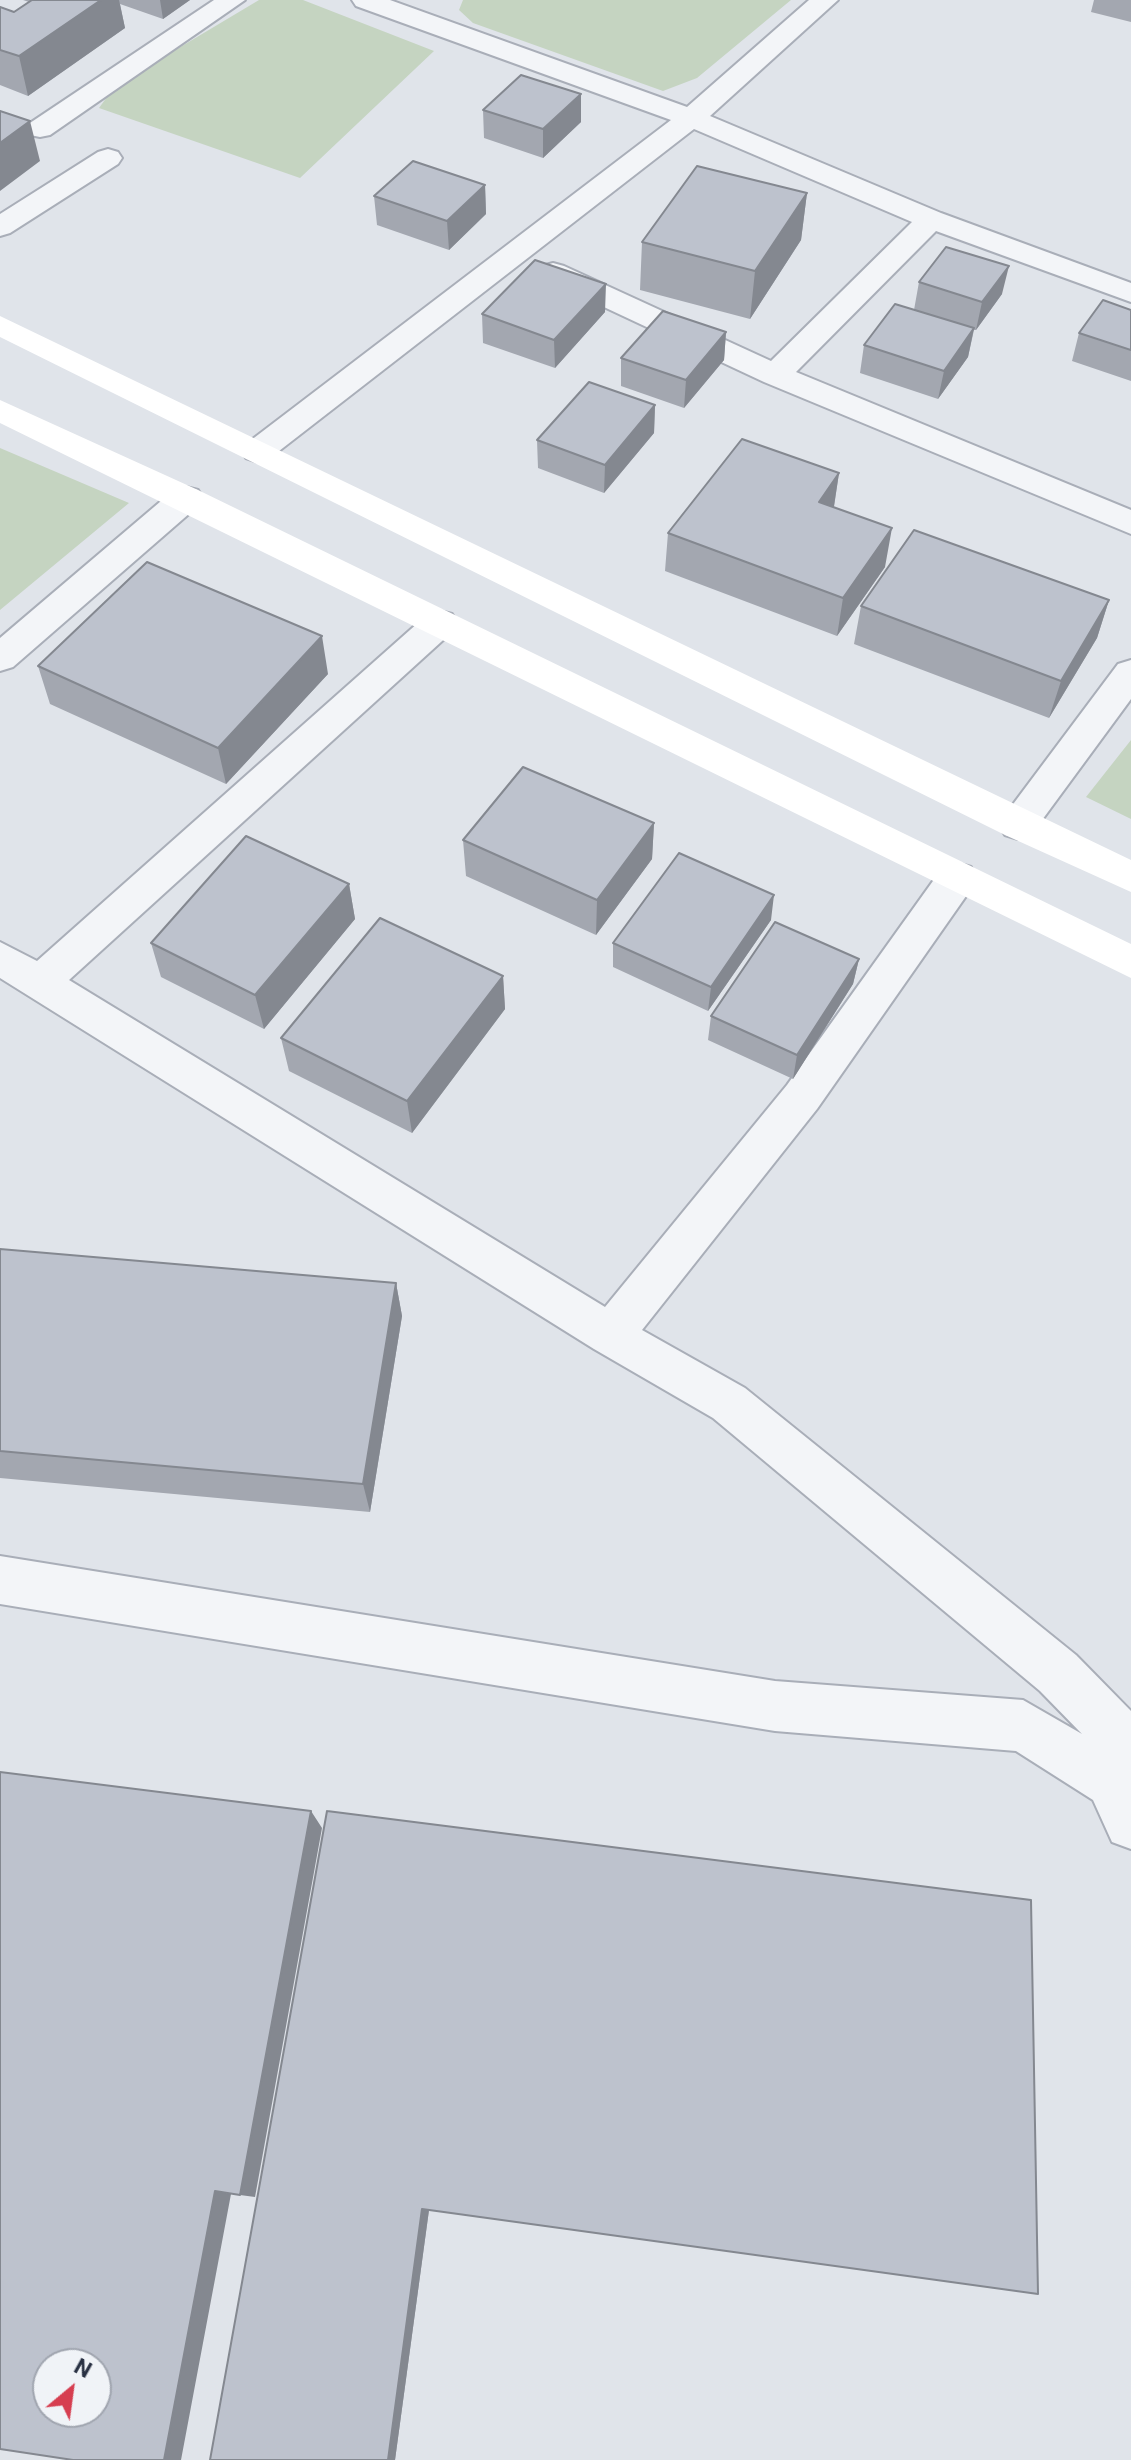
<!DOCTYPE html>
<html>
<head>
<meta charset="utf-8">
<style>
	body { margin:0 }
	#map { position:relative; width:1131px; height:2460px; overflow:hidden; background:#e0e4ea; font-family:Roboto,sans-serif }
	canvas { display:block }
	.north { position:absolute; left:32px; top:2348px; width:80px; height:80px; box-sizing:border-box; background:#f0f3f7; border:2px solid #a0a5af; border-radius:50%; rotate:29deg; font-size:22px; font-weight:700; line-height:32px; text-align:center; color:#283042 }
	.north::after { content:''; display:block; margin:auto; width:28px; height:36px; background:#d63e50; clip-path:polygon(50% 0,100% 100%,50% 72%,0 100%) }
</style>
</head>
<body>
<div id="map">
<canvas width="1131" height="2460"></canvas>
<div class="north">N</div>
</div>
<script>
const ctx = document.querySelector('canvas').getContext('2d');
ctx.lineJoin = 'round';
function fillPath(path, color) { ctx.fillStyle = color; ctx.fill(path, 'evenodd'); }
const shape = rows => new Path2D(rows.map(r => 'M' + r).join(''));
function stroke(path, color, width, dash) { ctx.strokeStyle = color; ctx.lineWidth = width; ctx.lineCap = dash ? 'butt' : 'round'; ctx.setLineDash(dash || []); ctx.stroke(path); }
fillPath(shape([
	[259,0,303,0,434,51,300,178,99,108,115,86],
	[463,0,791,0,697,78,663,91,473,23,459,10],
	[0,448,129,503,0,610],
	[1131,740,1131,819,1086,797]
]), '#c5d4c1');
const minor = shape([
	[214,0,245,0,50,135,40,137,30,135,26,129,30,123,214,0],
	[352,0,390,0,687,107,809,0,838,0,710,116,941,213,1131,283,1131,302,936,231,796,372,1131,510,1131,534,764,382,542,278,538,272,542,266,553,263,564,266,771,361,912,222,694,129,270,458,258,462,246,458,242,451,246,444,671,120,356,6,352,0],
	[108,149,118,152,122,158,118,164,10,233,0,236,0,214,98,152,108,149],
	[186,487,198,490,203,498,198,506,13,667,0,671,0,638,174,490,186,487],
	[440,611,452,614,458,623,452,632,69,980,605,1307,787,1085,943,867,957,863,971,867,976,878,971,889,817,1109,642,1330,745,1388,1076,1655,1131,1711,1131,1849,1112,1842,1093,1800,1016,1751,775,1731,0,1604,0,1556,775,1681,1023,1700,1082,1734,1040,1691,713,1418,594,1349,0,978,0,942,37,961,428,614,440,611],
	[1131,660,1131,699,1031,835,1018,839,1005,835,999,825,1005,815,1118,664,1131,660]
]);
stroke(minor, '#a9aeb8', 4);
fillPath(minor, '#f3f5f8');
fillPath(shape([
	[0,316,1131,860,1131,892,1005,835,0,337,0,316],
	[0,400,198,490,1131,944,1131,978,0,423,0,400]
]), '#fff');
fillPath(shape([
	[23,0,190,0,163,19,120,4,125,28,28,96,0,85,0,7,14,12,29,2],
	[1094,0,1131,0,1131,22,1091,12],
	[483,110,581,122,543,158,484,138],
	[485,185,486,214,449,250,377,225,374,196],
	[807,193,801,240,750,319,640,290,642,242],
	[919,282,1002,294,976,330,974,330,968,357,938,399,860,373,864,345,914,310],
	[1131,310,1131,381,1072,361,1079,333],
	[605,312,555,368,483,343,482,314],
	[726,332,724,360,684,408,621,386,621,358],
	[655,405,654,433,604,493,538,468,537,440],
	[839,473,834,507,885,567,837,636,665,571,668,533],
	[1109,600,1097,638,1049,718,854,644,861,606],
	[38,666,328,674,226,784,50,704],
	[654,823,652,859,596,935,466,876,463,840],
	[349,884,355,919,264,1029,161,977,151,943],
	[771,920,708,1011,613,967,613,943],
	[859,959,853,984,793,1079,708,1040,711,1016],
	[503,976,505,1009,412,1133,289,1071,281,1038],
	[0,1249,396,1283,402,1316,370,1512,0,1478],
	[327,1811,1038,2294,429,2210,395,2460]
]), '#a3a7b0');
fillPath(shape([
	[101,0,119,0,125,28,28,96,19,56],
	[160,0,190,0,163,19],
	[581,94,581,122,543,158,543,129],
	[30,121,40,161,0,191,0,143],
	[485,185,486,214,449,250,447,221],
	[807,193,801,240,750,319,755,271],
	[1009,266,1002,294,976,330,982,302],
	[606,284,605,312,555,368,554,340],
	[974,328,968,357,938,399,944,371],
	[726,332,724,360,684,408,686,380],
	[655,405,654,433,604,493,605,465],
	[839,473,833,512,819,502],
	[892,528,885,567,837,636,843,598],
	[1109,600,1097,638,1049,718,1061,681],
	[322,636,328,674,226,784,218,748],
	[654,823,652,859,596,935,597,900],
	[349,884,355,919,264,1029,255,995],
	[774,895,771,920,708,1011,711,987],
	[859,959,853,984,793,1079,797,1055],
	[503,976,505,1009,412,1133,407,1101],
	[396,1283,402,1316,370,1512,363,1484],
	[311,1811,322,1828,255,2197,240,2195],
	[215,2191,231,2194,181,2460,164,2460],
	[422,2209,429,2210,395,2460,388,2460]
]), '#848890');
const building = shape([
	[32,0,101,0,19,56,0,50,0,7,14,12,32,0],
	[521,75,581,94,543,129,483,110,521,75],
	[0,111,30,121,0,143,0,111],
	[413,161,485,185,447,221,374,196,413,161],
	[697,166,807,193,755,271,642,242,697,166],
	[946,247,1009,266,982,302,919,282,946,247],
	[535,260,606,284,554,340,482,314,535,260],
	[1103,300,1131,310,1131,350,1079,333,1103,300],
	[895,304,974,328,944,371,864,345,895,304],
	[663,311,726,332,686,380,621,358,663,311],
	[589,382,655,405,605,465,537,440,589,382],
	[742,439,839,473,819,502,892,528,843,598,668,533,742,439],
	[914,530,1109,600,1061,681,861,606,914,530],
	[147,562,322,636,218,748,38,666,147,562],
	[523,767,654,823,597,900,463,840,523,767],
	[246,836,349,884,255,995,151,943,246,836],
	[679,853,774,895,711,987,613,943,679,853],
	[380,918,503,976,407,1101,281,1038,380,918],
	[775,922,859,959,797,1055,711,1016,775,922],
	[0,1249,396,1283,363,1484,0,1451,0,1249],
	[0,1772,311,1811,240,2195,215,2191,164,2460,73,2460,0,2449,0,1772],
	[48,2364,96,2364,96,2412,48,2412,48,2364],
	[327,1811,1031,1900,1038,2294,422,2209,388,2460,210,2460,327,1811]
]);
fillPath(building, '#bdc2cd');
stroke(building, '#848890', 2);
</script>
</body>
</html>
